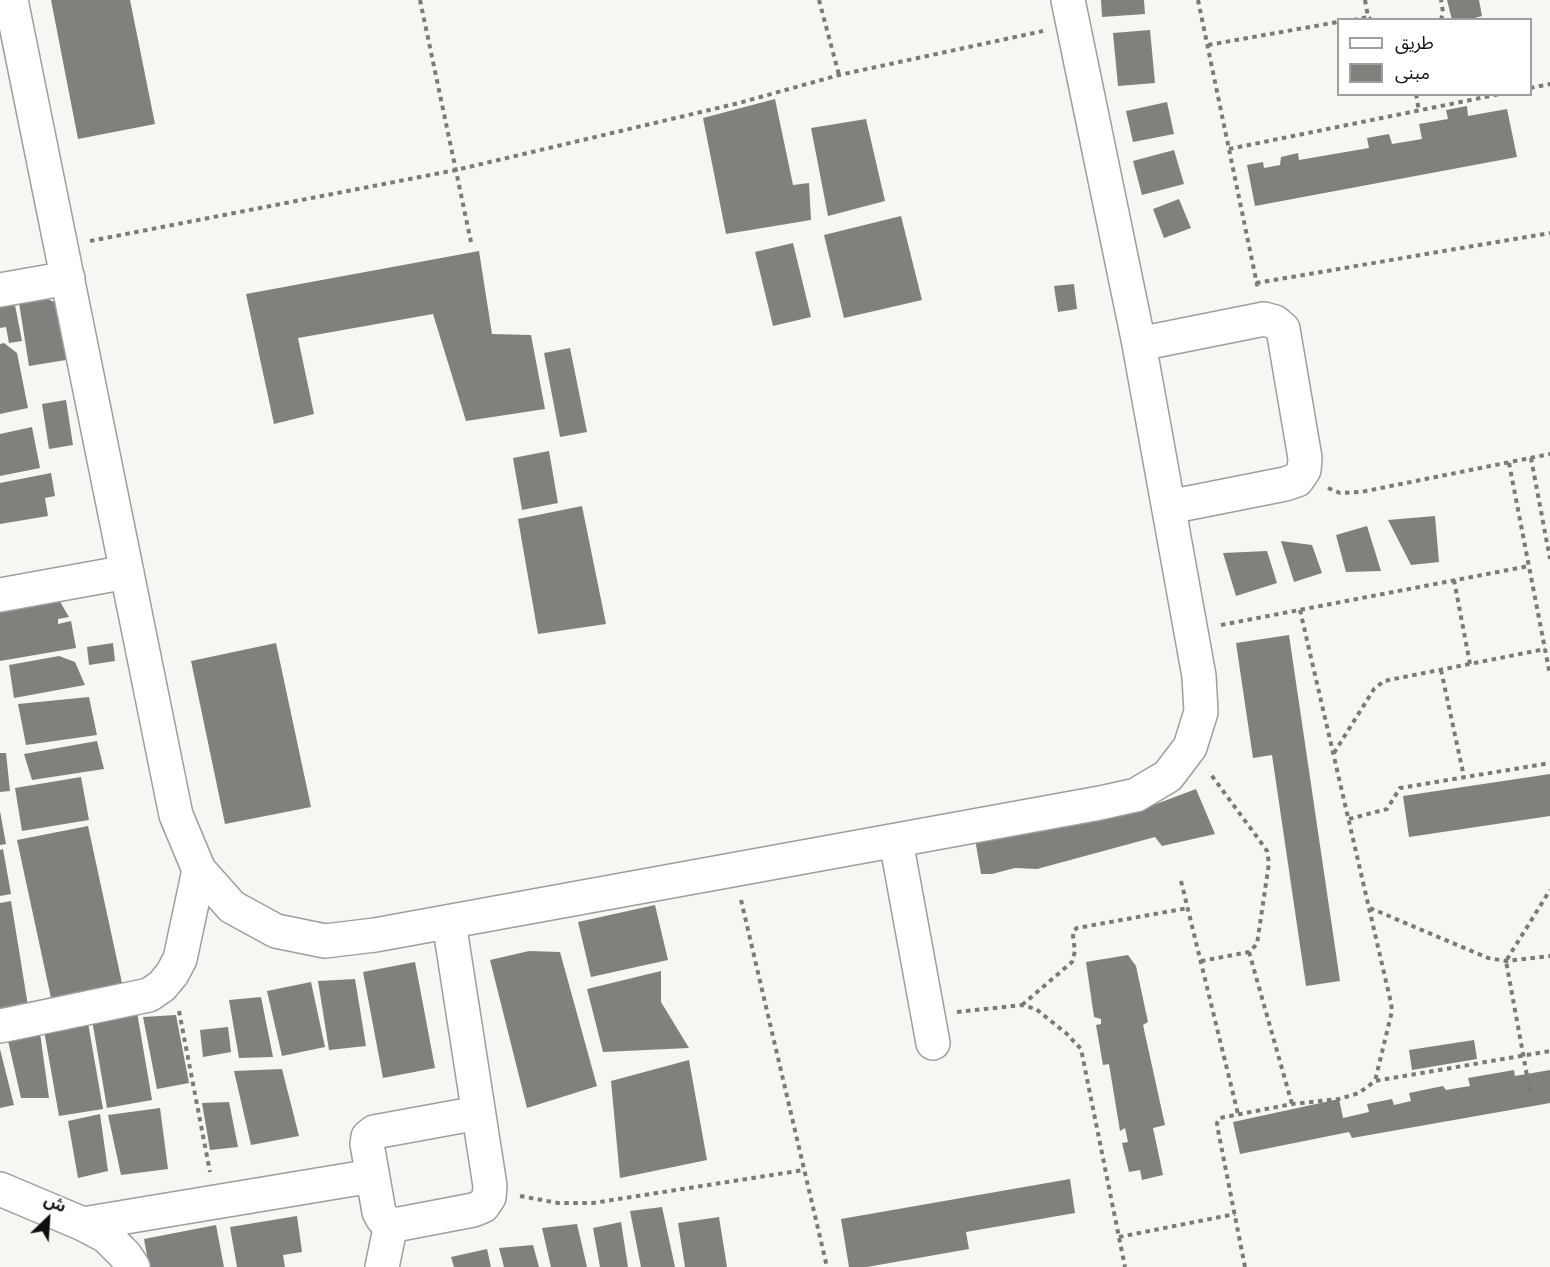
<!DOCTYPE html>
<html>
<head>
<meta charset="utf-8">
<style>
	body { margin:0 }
	#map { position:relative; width:1550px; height:1267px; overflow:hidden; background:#f6f6f3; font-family:Ubuntu,"Noto Sans Arabic",sans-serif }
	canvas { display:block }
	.legend { position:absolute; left:1337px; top:18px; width:195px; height:78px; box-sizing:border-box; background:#fffffe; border:2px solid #9f9f9e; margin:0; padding:8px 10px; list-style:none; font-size:18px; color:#0f0f0e }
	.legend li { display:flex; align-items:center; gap:12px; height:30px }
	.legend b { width:30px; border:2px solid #9f9f9e }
	.north { position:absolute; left:18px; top:1189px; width:60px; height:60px; -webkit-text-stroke:4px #fffffe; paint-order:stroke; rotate:25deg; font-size:16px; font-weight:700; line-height:24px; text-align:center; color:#0f0f0e }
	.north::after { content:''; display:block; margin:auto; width:21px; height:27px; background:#0f0f0e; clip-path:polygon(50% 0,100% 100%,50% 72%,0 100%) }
</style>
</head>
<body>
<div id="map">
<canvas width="1550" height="1267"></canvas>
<ul class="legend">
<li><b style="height:8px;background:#fff"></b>طريق</li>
<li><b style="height:16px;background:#80807d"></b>مبنى</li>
</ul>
<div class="north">ش</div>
</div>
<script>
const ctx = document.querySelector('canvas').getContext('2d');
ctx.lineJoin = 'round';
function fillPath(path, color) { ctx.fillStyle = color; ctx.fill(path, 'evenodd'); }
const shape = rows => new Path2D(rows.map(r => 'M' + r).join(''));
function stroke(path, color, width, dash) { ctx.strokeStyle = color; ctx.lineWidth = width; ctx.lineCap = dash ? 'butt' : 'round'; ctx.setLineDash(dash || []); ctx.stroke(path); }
fillPath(shape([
	[51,0,130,0,155,124,78,139],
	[1101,0,1144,0,1145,14,1102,17],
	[1447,0,1479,0,1482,16,1468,20,1452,20],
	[1150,30,1155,83,1118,86,1113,33],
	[775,99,793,185,809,183,811,220,726,234,703,118],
	[1167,102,1174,134,1133,142,1126,111],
	[1467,106,1468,116,1507,109,1517,157,1255,206,1247,165,1263,162,1264,168,1280,165,1281,157,1298,153,1299,160,1369,148,1367,138,1389,134,1392,144,1422,139,1419,124,1448,119,1446,110],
	[866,119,885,201,828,216,811,128],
	[1174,150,1184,184,1142,195,1133,161],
	[1179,199,1191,228,1164,238,1153,209],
	[901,216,922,300,844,318,824,235],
	[793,243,811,317,773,326,755,252],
	[479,251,492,334,531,335,545,409,466,421,433,314,298,338,314,414,274,424,246,294],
	[1074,284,1077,309,1058,312,1054,286],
	[0,298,14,300,22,341,9,343,6,327,0,328],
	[47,299,57,303,66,360,29,366,19,303],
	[4,343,17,353,28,408,0,414,0,344],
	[570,348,587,432,560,437,544,353],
	[66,400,73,445,49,449,42,404],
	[32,427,40,468,0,476,0,434],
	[549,451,558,503,522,510,513,458],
	[51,473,55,496,45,498,48,516,0,524,0,483],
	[582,506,606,624,538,634,518,519],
	[1435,516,1439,562,1411,565,1388,520],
	[1367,526,1381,571,1346,572,1336,535],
	[1281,541,1312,545,1322,573,1294,582],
	[1267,551,1277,583,1236,596,1223,553],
	[58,598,69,617,58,619,58,624,71,621,76,648,0,661,0,608],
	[1289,635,1340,981,1306,986,1272,755,1253,758,1236,643],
	[113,643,115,661,89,665,87,647],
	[276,643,311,807,225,824,191,661],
	[59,656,75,662,85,685,14,698,9,665],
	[89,697,97,735,26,745,18,704],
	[97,741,104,769,32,780,24,754],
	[0,753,6,753,10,791,0,792],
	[1550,774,1550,816,1409,837,1403,796],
	[81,777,89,820,22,831,15,788],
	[1196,789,1215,834,1162,846,1155,837,1037,869,1015,868,992,874,981,874,974,833,1143,809],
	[0,811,6,844,0,845],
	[88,826,122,983,51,998,17,840],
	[3,849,11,894,0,896,0,850],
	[11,901,28,1006,0,1010,0,903],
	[655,905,668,960,591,977,578,922],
	[529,951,560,952,597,1086,527,1108,490,960],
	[1128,955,1136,966,1148,1022,1143,1025,1165,1125,1153,1128,1163,1175,1142,1180,1140,1170,1129,1172,1122,1143,1128,1142,1125,1128,1120,1131,1109,1064,1103,1065,1096,1025,1101,1024,1101,1019,1094,1017,1086,962],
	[415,962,435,1068,383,1078,363,972],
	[661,971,661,1002,689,1048,603,1052,587,989],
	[355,979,366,1046,329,1050,318,981],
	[311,982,325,1047,282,1056,267,991],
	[261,997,273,1057,239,1058,229,1000],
	[136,1006,152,1100,107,1108,91,1014],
	[176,1015,189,1083,157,1089,143,1017],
	[87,1017,103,1109,59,1116,43,1025],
	[228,1027,231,1052,203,1057,200,1030],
	[6,1032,40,1033,49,1098,21,1098],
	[1474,1040,1477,1059,1412,1070,1409,1050],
	[0,1049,14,1105,0,1108],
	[689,1060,707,1160,620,1178,611,1081],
	[282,1069,299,1136,251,1145,234,1071],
	[1514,1070,1515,1076,1550,1070,1550,1103,1352,1138,1349,1132,1240,1154,1233,1122,1339,1099,1343,1118,1369,1112,1367,1104,1392,1099,1394,1105,1411,1101,1409,1093,1443,1086,1446,1090,1470,1086,1468,1078],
	[229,1102,238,1147,210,1150,202,1103],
	[160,1108,168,1169,121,1175,108,1115],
	[100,1114,108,1171,78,1178,68,1121],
	[1070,1179,1075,1213,966,1232,969,1249,867,1267,849,1267,841,1219],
	[662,1207,675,1267,641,1267,630,1211],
	[297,1216,302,1252,283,1255,285,1267,237,1267,230,1227],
	[719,1217,727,1267,685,1267,678,1223],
	[621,1222,628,1267,600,1267,593,1228],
	[577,1224,587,1267,551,1267,542,1228],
	[216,1225,224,1267,149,1267,144,1239],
	[533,1245,539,1267,504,1267,499,1248],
	[487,1249,491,1267,454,1267,451,1257]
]), '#80807d');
const minor = shape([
	[11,0,176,815,199,870,232,907,276,931,325,941,375,935,1100,803,1136,795,1168,776,1190,747,1201,712,1199,676,1139,344,1068,0],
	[0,290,68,278],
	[1139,344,1264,319,1275,322,1283,329,1305,458,1304,470,1297,480,1285,484,1169,507],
	[0,595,127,572],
	[896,841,933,1043],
	[449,922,490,1186,489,1197,483,1206,473,1210,400,1224,391,1224,383,1219,379,1212,367,1144,368,1137,374,1132,478,1113],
	[0,1026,149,995,162,986,172,974,180,959,199,870],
	[0,1189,83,1224,106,1236,125,1255,133,1267],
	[83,1224,372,1176],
	[382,1267,391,1224]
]);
stroke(minor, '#9e9e9c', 36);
stroke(shape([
	[420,0,471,242],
	[819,0,839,75],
	[1198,0,1258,289],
	[1365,0,1368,17,1371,20],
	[1353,20,1368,17],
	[1441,20,1443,12,1441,0],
	[1208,45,1338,22],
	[1530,88,1550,84],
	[1416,94,1419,111],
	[1229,149,1500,94],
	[90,241,456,170,739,103,839,75,1043,31],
	[1256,283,1550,233],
	[1531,458,1550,559],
	[1509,463,1550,675],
	[1328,488,1340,493,1361,492,1550,454],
	[1454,580,1470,664],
	[1300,610,1391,1003,1392,1011,1375,1081],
	[1221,625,1529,566],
	[1441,670,1464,777],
	[1334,753,1374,689,1384,681,1545,649],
	[1349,819,1387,809,1400,788,1550,763],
	[1181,881,1238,1114],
	[741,900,827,1267],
	[1370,908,1488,958,1506,961,1550,956],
	[1249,952,1292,1104],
	[1201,961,1249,952,1257,944,1269,863,1267,851,1260,841,1209,772],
	[1022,1005,1072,962,1075,951,1073,936,1074,930,1077,928,1188,908],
	[179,1011,210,1172],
	[957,1012,1022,1005,1036,1009,1067,1034,1081,1049,1125,1267],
	[1530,1092,1506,961,1550,890],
	[520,1196,558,1203,593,1203,804,1170],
	[1119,1237,1235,1214],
	[1245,1267,1218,1130,1217,1123,1220,1118,1292,1104,1339,1099,1359,1093,1375,1081,1550,1051]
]), '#7a7a78', 4, [4.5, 4.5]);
stroke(minor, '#fff', 33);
</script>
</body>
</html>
